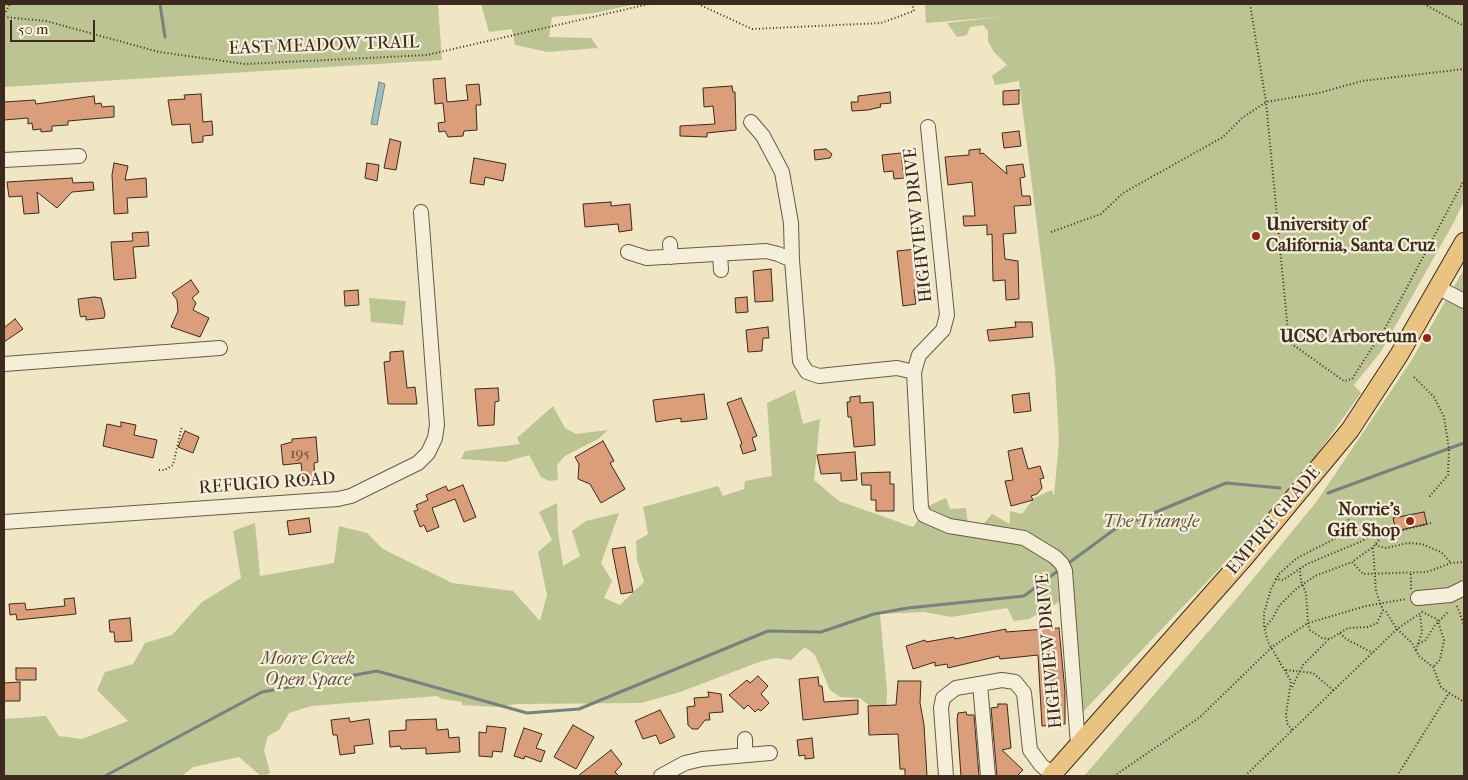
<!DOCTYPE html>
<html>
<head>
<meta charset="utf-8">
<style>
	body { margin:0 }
	#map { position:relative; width:1468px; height:780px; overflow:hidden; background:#f0e6c4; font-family:"IM FELL French Canon",serif }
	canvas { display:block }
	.frame { position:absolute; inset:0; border:5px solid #3d291e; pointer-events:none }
	.scale { position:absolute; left:10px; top:20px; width:85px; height:22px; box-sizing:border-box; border:2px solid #3d291e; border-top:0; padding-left:6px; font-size:15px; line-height:18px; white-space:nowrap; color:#3d291e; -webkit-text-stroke:4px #f5efd9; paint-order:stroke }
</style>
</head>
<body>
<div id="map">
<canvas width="1468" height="780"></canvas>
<div class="frame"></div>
<div class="scale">50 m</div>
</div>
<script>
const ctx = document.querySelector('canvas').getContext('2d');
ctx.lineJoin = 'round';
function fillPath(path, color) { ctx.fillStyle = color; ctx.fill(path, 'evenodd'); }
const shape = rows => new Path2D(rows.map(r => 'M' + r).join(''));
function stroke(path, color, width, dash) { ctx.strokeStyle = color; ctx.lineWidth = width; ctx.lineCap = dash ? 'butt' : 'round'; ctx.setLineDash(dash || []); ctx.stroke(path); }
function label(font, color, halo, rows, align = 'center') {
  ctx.font = font + ' "IM FELL French Canon",serif'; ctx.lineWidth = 4.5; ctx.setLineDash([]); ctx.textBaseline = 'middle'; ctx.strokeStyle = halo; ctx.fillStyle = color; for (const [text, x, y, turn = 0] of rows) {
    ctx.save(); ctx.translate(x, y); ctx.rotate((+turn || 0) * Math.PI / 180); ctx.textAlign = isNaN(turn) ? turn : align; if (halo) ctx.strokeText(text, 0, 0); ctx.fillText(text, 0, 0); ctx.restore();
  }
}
fillPath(shape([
	[4,4,438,4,442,60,4,87],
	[481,4,636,4,595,13,552,17,549,37,591,38,598,48,548,52,515,45,512,29,489,32],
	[925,4,1464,4,1464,201,1454,222,1380,353,1354,385,1361,393,1300,478,1218,570,1078,717,1072,569,1057,572,1059,602,1029,619,1014,621,1007,608,951,617,924,612,880,614,887,690,886,719,860,698,840,697,830,690,815,655,805,647,791,660,776,658,762,661,680,692,641,703,517,704,496,707,462,705,462,702,442,699,437,696,311,706,289,713,279,730,268,736,264,750,270,773,264,776,261,776,239,757,193,767,182,776,4,776,4,719,46,716,59,736,82,739,128,721,97,690,105,672,133,664,145,643,172,635,202,602,241,578,233,531,255,523,260,576,334,563,339,526,367,533,383,549,452,583,513,591,540,621,547,595,538,552,552,540,539,512,557,503,558,531,563,566,580,556,572,531,586,521,619,513,601,563,612,581,604,598,620,605,644,582,637,560,636,541,648,534,643,507,718,486,723,496,744,489,745,481,772,476,767,403,795,390,803,424,820,419,814,480,839,501,913,527,928,506,946,498,950,509,966,508,968,524,979,529,992,514,1010,524,1010,511,1022,514,1034,498,1052,490,1054,496,1059,441,1055,369,1019,81,995,85,992,76,1007,65,994,52,988,41,988,31,983,25,970,27,967,35,957,37,947,23,999,17,926,23],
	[1464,269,1464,776,1084,776,1239,596,1317,501,1411,361],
	[369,298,406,301,403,325,371,322],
	[553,406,565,428,576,434,608,430,598,439,565,456,557,465,558,480,549,481,541,477,529,455,505,462,461,459,465,451,520,444,517,438]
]), '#bbc492');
const water = shape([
	[379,82,385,84,377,125,371,124,379,82]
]);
fillPath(water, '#9dbebc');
stroke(water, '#77827d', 1);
stroke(shape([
	[160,4,165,37],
	[1328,493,1464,443],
	[1066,565,1115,529,1226,483,1280,488],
	[105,776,262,692,377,671,527,713,579,709,768,631,821,632,874,614,908,608,1024,596,1059,570]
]), '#77827d', 3);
const building = shape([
	[445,78,447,102,468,100,466,85,479,84,481,105,476,105,477,130,464,131,463,136,448,137,445,131,439,132,438,123,445,122,443,103,435,104,433,79,445,78],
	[732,86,733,92,735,92,736,130,707,133,707,137,680,136,680,126,715,124,713,106,704,107,703,88,732,86],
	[1019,90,1019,104,1003,105,1003,91,1019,90],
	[890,92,891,103,880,104,881,107,868,110,852,111,851,102,858,102,858,96,890,92],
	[201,94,203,122,212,121,213,135,203,136,203,142,192,143,190,124,172,125,168,100,185,99,184,95,201,94],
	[94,96,95,104,101,103,102,107,114,106,114,117,68,121,68,125,52,126,52,131,41,132,41,129,33,130,32,123,28,124,28,118,4,120,4,102,35,100,36,104,94,96],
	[1019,131,1021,146,1004,148,1002,133,1019,131],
	[390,139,401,142,396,170,384,168,390,139],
	[826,149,832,154,830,158,815,160,814,150,826,149],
	[980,149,980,154,983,153,1007,174,1006,166,1023,164,1025,177,1020,178,1022,196,1030,196,1031,205,1014,206,1016,233,1003,234,1005,259,1018,261,1019,299,1006,300,1005,280,993,281,992,234,987,235,987,225,964,226,963,216,975,216,972,182,948,185,945,157,969,155,969,150,980,149],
	[901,153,904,178,894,179,893,171,884,172,882,155,901,153],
	[474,158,506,164,503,181,485,177,484,185,470,183,474,158],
	[114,163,128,166,125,180,146,178,147,197,127,198,128,213,114,214,112,175,114,163],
	[367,163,379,165,377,181,365,178,367,163],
	[72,178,73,183,93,182,94,190,72,192,57,208,37,192,39,213,24,214,22,196,9,197,7,182,72,178],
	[611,202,611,206,630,204,632,230,619,232,618,224,585,227,583,204,611,202],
	[148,232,149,246,133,247,136,278,114,280,111,242,133,241,132,233,148,232],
	[916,249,918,267,920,277,924,276,925,289,914,290,916,304,903,306,897,251,916,249],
	[771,269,773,301,755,302,753,271,771,269],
	[191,280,199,292,192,298,196,303,193,310,209,318,200,337,171,327,178,311,177,300,172,293,191,280],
	[358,290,359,305,345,306,344,291,358,290],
	[94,297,101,298,105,314,104,318,86,320,86,316,81,317,80,315,78,299,94,297],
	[747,297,748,312,736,313,735,298,747,297],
	[15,319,23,329,4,342,4,328,15,319],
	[1015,322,1032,322,1033,337,989,341,987,330,1016,327,1015,322],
	[768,327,769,338,763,338,762,351,748,352,746,330,768,327],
	[403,351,407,388,415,387,417,404,388,404,384,362,390,361,390,352,403,351],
	[498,388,499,401,495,402,494,425,478,426,475,389,498,388],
	[1029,393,1031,411,1014,413,1012,395,1029,393],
	[704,394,707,419,681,422,681,418,656,422,653,400,704,394],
	[860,396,860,403,873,402,875,445,854,447,851,417,848,417,847,402,850,402,850,397,860,396],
	[741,398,757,436,752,438,756,450,743,454,740,445,742,444,727,403,741,398],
	[121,422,136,425,134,435,157,440,153,458,103,446,107,424,121,427,121,422],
	[185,431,199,437,193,453,178,447,185,431],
	[316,437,318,462,314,463,315,480,303,481,301,463,283,465,281,445,292,442,292,439,316,437],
	[603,441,614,461,610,463,625,489,601,503,590,484,578,479,579,464,575,457,603,441],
	[1022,448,1028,469,1040,466,1044,478,1040,479,1042,488,1037,494,1031,496,1033,500,1011,506,1005,481,1013,480,1008,451,1022,448],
	[855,452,857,480,841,481,841,473,821,474,817,455,855,452],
	[890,472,890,484,894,484,894,511,876,511,876,500,871,500,871,485,862,485,861,473,890,472],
	[463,485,476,517,464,522,455,499,432,508,439,527,427,532,424,525,420,527,414,511,418,510,416,505,428,500,426,495,446,486,448,491,463,485],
	[1424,512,1427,524,1396,531,1393,518,1424,512],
	[309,518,311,532,289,535,287,521,309,518],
	[625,547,633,592,621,594,612,549,625,547],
	[74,598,76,614,17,620,16,614,10,615,9,604,25,603,26,610,65,606,64,599,74,598],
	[130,618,132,641,115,642,114,632,110,632,109,620,130,618],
	[1059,628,1065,692,1065,724,1042,726,1038,655,1000,659,999,656,948,668,947,664,935,666,935,662,913,669,906,646,925,640,926,642,954,637,955,639,1006,629,1006,632,1059,628],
	[16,668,36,668,36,680,16,680,16,668],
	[758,676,768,686,761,694,769,703,761,711,758,709,755,712,748,705,744,709,729,695,747,680,750,683,758,676],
	[818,677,819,686,822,686,824,702,858,700,858,714,803,720,799,679,818,677],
	[898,681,921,681,920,703,924,725,927,776,905,776,905,769,900,769,898,734,869,735,868,706,896,705,898,681],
	[20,682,20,701,4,701,4,683,20,682],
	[708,692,721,694,723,712,709,713,710,720,705,720,698,729,692,729,688,725,687,707,695,706,694,698,709,697,708,692],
	[998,704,1007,704,1011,748,1002,750,1023,770,1017,776,997,776,991,708,998,707,998,704],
	[660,710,675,737,660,744,656,735,643,739,635,721,660,710],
	[966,712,967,715,974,715,979,776,961,776,957,720,958,713,966,712],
	[349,718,350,722,369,719,373,744,354,746,355,753,340,755,337,735,333,735,331,720,349,718],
	[436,719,437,730,448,729,449,738,459,737,460,752,426,754,426,748,401,749,400,746,390,747,389,731,406,730,406,720,436,719],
	[573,725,594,737,576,769,554,757,573,725],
	[487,726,506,728,502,752,493,751,492,757,479,756,479,732,486,733,487,726],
	[524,728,542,734,536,748,545,751,541,762,525,756,524,759,514,756,524,728],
	[812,738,814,758,805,759,805,755,799,756,797,740,812,738],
	[611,750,622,764,615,772,619,776,578,776,611,750]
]);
fillPath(building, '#da9e7a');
stroke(building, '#3d291e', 1);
const minor = shape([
	[751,122,763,136,782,172,791,223,792,260],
	[928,127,947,315,943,330,919,355,914,372,921,508,924,515,949,526,1024,538,1055,557,1062,564,1065,571,1078,745],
	[4,160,79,156],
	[670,244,671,257],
	[628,252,647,258,766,251,778,254,792,260,800,361,807,372,819,376,897,368,914,372],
	[720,254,721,270],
	[1439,288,1464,301],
	[4,364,220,348],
	[4,522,338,499,351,496,418,463,428,453,435,438,437,425,421,212],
	[1418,598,1450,595,1464,588],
	[980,684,988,776],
	[745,754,745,739],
	[661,776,685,763,702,759,770,753],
	[946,776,941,708,943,698,956,688,1002,680,1015,682,1024,693,1030,750,1041,765,1052,774]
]);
const major = shape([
	[1051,776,1244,558,1350,430,1399,355,1464,242]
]);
stroke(minor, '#6a5848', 16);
stroke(major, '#3d291e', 20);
stroke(shape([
	[698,4,752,29,881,23,914,11,912,4],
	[1250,4,1266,102,1289,342,1344,381,1352,379,1388,323,1464,180],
	[1424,4,1464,26],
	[4,15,10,4],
	[4,17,46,21,159,52,245,64,427,55,649,4],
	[1051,232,1101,214,1123,193,1223,137,1242,118,1266,102,1319,93,1362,81,1464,69],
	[1414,377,1434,397,1444,417,1449,449,1448,475,1429,497],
	[159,470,165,470,173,465,182,426],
	[1431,523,1383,535,1373,547,1352,562,1363,574,1427,572,1451,563,1464,562],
	[1376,544,1377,546,1386,548,1408,543,1422,544,1441,552,1451,563],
	[1373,548,1376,592,1383,610,1386,612,1397,629,1412,643,1419,656,1433,667,1441,687,1449,693],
	[1300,568,1301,581,1306,593,1308,623,1310,630,1322,638,1330,639,1348,628,1368,627,1377,623,1383,610],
	[1275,579,1283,580,1307,564,1362,541,1367,538,1371,529,1379,540],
	[1411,589,1411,572],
	[1457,606,1464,625],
	[1265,627,1273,618,1279,606,1295,590,1315,576,1352,562],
	[1340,633,1346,639,1373,653],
	[1418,644,1422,632,1420,614],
	[1416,650,1418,644,1426,640,1435,625,1449,611],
	[1286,670,1313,673,1334,691],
	[1292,687,1303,665,1328,640],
	[1292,730,1287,723,1286,714,1291,681,1268,642,1264,627,1264,613,1271,589,1279,574,1297,558,1342,535,1346,531,1350,513],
	[1114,776,1200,717,1272,647,1308,623,1366,606,1406,599],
	[1245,776,1397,629,1422,612,1437,619,1444,640,1440,660,1433,667],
	[1397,776,1449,693,1464,702]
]), '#3d291e', 2, [1, 2.5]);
stroke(minor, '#f5efd9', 14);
stroke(major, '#e8c382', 18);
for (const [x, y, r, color] of [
	[1256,236,5,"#8f2418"],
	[1427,338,5,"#8f2418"],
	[1410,521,5,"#8f2418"]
]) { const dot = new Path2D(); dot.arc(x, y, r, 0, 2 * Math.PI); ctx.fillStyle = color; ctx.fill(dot); stroke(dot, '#f5efd9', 2); }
label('15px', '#644635', null, [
	["195",300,454]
]);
label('18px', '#3d291e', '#f5efd9', [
	["EAST MEADOW TRAIL",324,46,-2],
	["HIGHVIEW DRIVE",919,225,-96],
	["REFUGIO ROAD",267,484,-4],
	["EMPIRE GRADE",1274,521,-50],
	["HIGHVIEW DRIVE",1050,651,-95]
]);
label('bold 18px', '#3d291e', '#f5efd9', [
	["University of",1266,226,"left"],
	["California, Santa Cruz",1266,247,"left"],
	["UCSC Arboretum",1417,338],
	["Norrie's",1400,511],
	["Gift Shop",1400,532]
], 'right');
label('italic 18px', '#5c503b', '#f5efd9', [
	["The Triangle",1151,523],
	["Moore Creek",308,660],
	["Open Space",308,681]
]);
</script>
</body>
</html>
